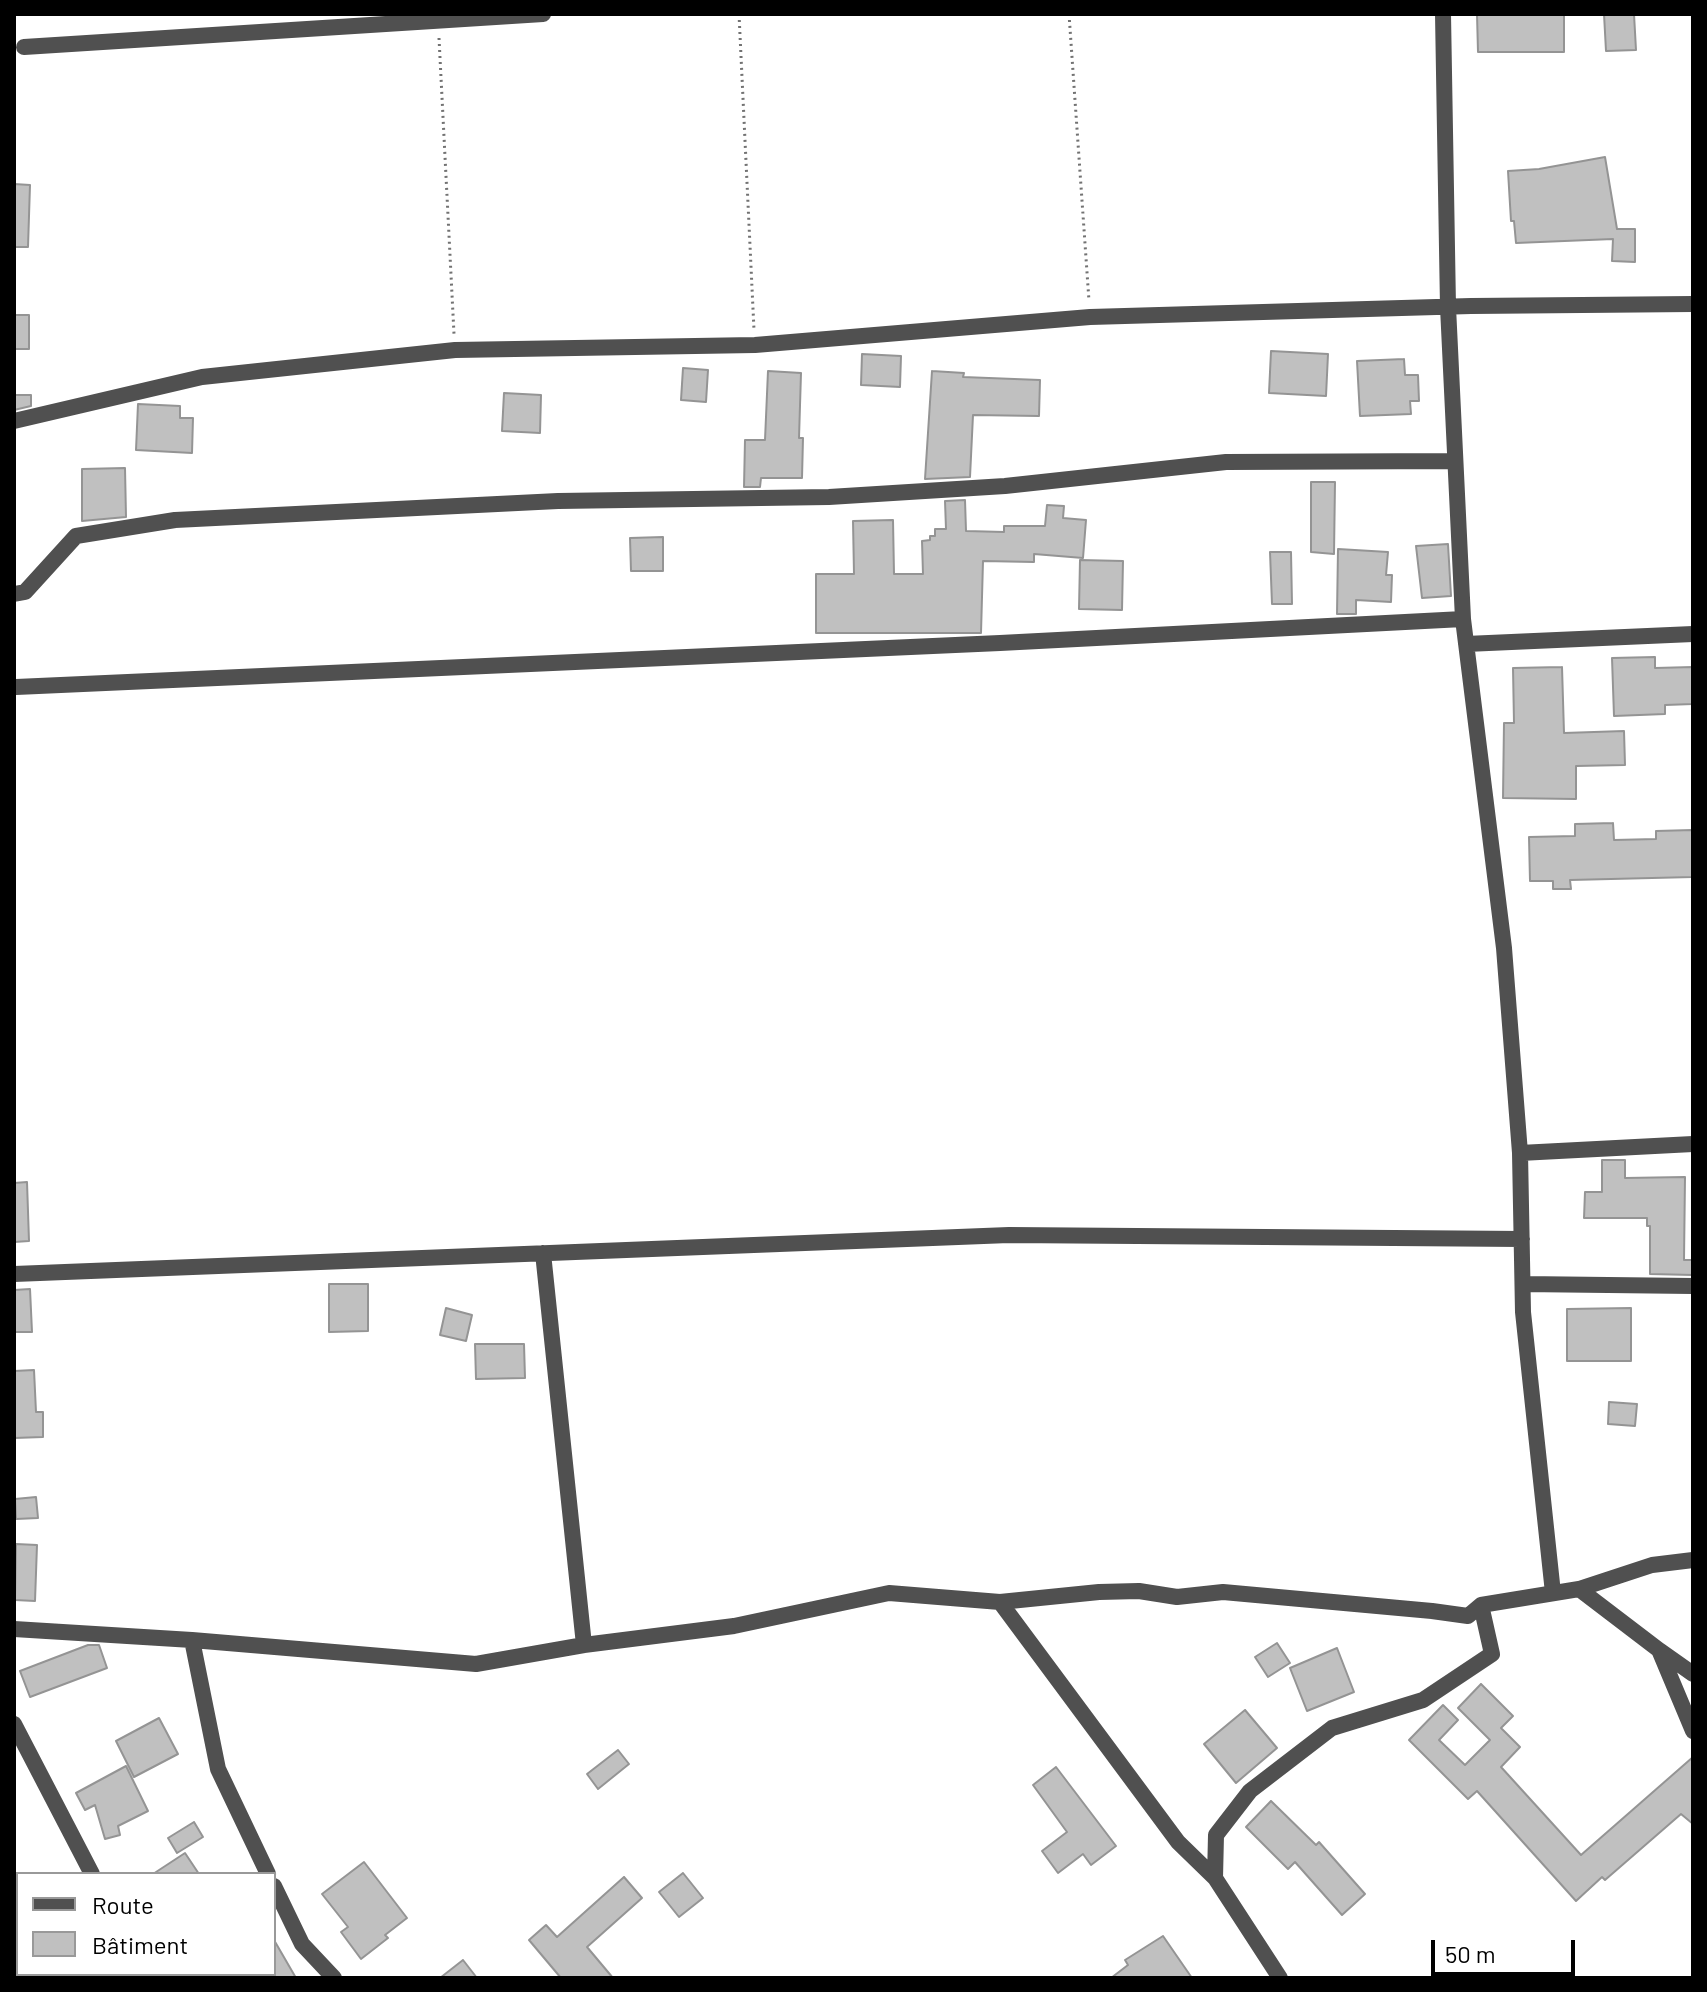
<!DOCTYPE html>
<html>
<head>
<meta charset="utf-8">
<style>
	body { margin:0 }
	#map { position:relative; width:1707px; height:1992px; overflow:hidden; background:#fff; font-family:Barlow,sans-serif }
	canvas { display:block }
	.frame { position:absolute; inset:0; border:16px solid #000; pointer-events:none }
	.legend { position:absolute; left:16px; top:1872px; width:260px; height:104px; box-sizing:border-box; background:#fff; border:2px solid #999; margin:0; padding:10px 14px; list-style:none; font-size:24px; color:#000 }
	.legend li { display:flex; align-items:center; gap:16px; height:40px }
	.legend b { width:40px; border:2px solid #999 }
	.scale { position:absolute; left:1431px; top:1940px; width:144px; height:36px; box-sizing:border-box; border:4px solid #000; border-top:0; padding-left:10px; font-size:24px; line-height:28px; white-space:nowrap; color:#000; -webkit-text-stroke:6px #fff; paint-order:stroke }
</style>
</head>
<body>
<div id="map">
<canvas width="1707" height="1992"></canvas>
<div class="frame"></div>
<ul class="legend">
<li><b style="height:10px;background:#505050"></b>Route</li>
<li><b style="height:22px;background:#c0c0c0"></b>Bâtiment</li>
</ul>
<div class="scale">50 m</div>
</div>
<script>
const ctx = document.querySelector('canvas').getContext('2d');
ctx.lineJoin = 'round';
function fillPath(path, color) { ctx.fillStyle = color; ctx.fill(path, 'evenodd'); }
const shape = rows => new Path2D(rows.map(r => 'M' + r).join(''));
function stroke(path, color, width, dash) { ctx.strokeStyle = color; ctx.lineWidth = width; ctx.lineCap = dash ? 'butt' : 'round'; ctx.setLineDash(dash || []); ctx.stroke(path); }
const building = shape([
	[1477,14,1564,14,1564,52,1478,52,1477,14],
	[1604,14,1634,14,1636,50,1606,51,1604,14],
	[1605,157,1617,229,1635,229,1635,262,1612,261,1613,239,1516,243,1514,221,1511,221,1508,171,1539,169,1605,157],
	[14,184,30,185,28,247,14,247,14,184],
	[14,315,29,315,29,349,14,349,14,315],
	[1271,351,1328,354,1326,396,1269,393,1271,351],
	[862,354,901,356,900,387,861,385,862,354],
	[1404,359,1405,375,1418,375,1419,401,1410,401,1411,414,1360,416,1357,361,1404,359],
	[683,368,708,370,706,402,681,400,683,368],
	[768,371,801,373,799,438,803,438,802,478,761,478,760,487,744,487,745,440,765,440,768,371],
	[932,371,964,373,963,377,1040,380,1039,416,973,415,970,477,925,479,932,371],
	[504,393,541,395,540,433,502,431,504,393],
	[14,395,31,395,31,406,14,410,14,395],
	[138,404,180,406,180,418,193,418,192,453,136,450,138,404],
	[125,468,126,517,82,521,82,469,125,468],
	[1311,482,1335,482,1334,554,1311,552,1311,482],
	[965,500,966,531,1004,532,1004,526,1045,526,1047,505,1064,506,1063,518,1086,520,1083,558,1034,554,1034,562,983,561,981,633,816,633,816,574,854,574,853,521,893,520,894,574,923,574,922,541,930,540,930,536,935,536,935,529,946,529,945,501,965,500],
	[663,537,663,571,631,571,630,538,663,537],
	[1448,544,1451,596,1422,598,1416,546,1448,544],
	[1338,549,1388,552,1386,575,1392,575,1391,602,1356,600,1356,614,1337,614,1338,549],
	[1270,552,1291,552,1292,604,1272,604,1270,552],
	[1080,560,1123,561,1122,610,1079,609,1080,560],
	[1655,657,1655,668,1693,667,1693,704,1665,705,1665,714,1614,716,1612,658,1655,657],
	[1562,667,1564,733,1624,731,1625,765,1576,766,1576,799,1503,798,1504,723,1514,723,1513,668,1562,667],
	[1613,823,1614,840,1656,839,1656,831,1693,830,1693,877,1570,880,1571,889,1553,889,1553,881,1530,881,1529,837,1575,836,1575,824,1613,823],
	[1602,1160,1625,1160,1625,1178,1685,1177,1684,1260,1693,1260,1693,1275,1650,1274,1650,1226,1647,1226,1647,1218,1584,1218,1585,1192,1602,1192,1602,1160],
	[27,1182,29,1241,14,1242,14,1183,27,1182],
	[329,1284,368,1284,368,1331,329,1332,329,1284],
	[30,1289,32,1332,14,1332,14,1290,30,1289],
	[446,1308,472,1315,466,1341,440,1335,446,1308],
	[1631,1308,1631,1361,1567,1361,1567,1309,1631,1308],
	[475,1344,524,1344,525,1378,476,1379,475,1344],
	[34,1370,36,1412,43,1412,43,1437,14,1438,14,1371,34,1370],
	[1609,1402,1637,1404,1635,1426,1608,1424,1609,1402],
	[36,1497,38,1518,16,1519,15,1499,36,1497],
	[16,1544,37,1545,35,1601,15,1600,16,1544],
	[1277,1643,1290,1663,1268,1677,1255,1657,1277,1643],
	[88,1645,99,1645,107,1668,30,1697,20,1671,88,1645],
	[1337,1648,1354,1692,1307,1711,1290,1668,1337,1648],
	[1481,1684,1513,1716,1501,1728,1520,1747,1501,1767,1581,1855,1693,1757,1693,1824,1681,1814,1605,1880,1602,1877,1576,1901,1477,1791,1468,1799,1409,1740,1443,1705,1458,1720,1439,1740,1465,1765,1490,1740,1458,1708,1481,1684],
	[1245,1710,1277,1748,1236,1783,1204,1744,1245,1710],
	[159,1718,178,1754,134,1777,116,1741,159,1718],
	[618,1750,629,1764,598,1789,587,1774,618,1750],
	[126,1766,148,1811,118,1826,120,1835,105,1839,95,1805,85,1810,76,1793,126,1766],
	[1056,1767,1116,1846,1091,1865,1083,1854,1058,1873,1042,1851,1067,1832,1033,1785,1056,1767],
	[1271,1801,1316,1845,1319,1842,1365,1894,1342,1915,1295,1862,1288,1869,1246,1827,1271,1801],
	[194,1822,203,1837,177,1853,168,1838,194,1822],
	[185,1853,199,1874,153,1874,185,1853],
	[364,1862,407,1918,385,1935,388,1938,361,1959,341,1932,348,1927,322,1894,364,1862],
	[683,1873,703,1898,679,1917,659,1892,683,1873],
	[624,1877,642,1898,587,1947,613,1978,561,1978,529,1940,546,1925,557,1937,624,1877],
	[1163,1936,1192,1978,1111,1978,1128,1965,1125,1960,1163,1936],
	[274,1940,296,1978,274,1978,274,1940],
	[463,1960,477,1978,440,1978,463,1960]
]);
fillPath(building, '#c0c0c0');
stroke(building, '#949494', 2);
stroke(shape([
	[739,14,754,330],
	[1069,14,1089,301],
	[439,38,454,334]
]), '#727272', 3, [2, 4]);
stroke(shape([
	[1443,14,1448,307,1463,619,1504,948,1520,1153,1523,1312,1553,1593],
	[24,47,543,14],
	[14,421,202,377,455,350,755,345,1090,317,1471,306,1693,304],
	[14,594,25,592,76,536,175,520,558,501,829,497,1005,486,1226,462,1455,461],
	[1466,644,1693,634],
	[16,687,1000,643,1463,619],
	[1520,1153,1693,1144],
	[543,1253,584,1645],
	[14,1274,1009,1235,1522,1239],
	[1523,1284,1693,1286],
	[1579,1589,1652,1565,1693,1560],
	[1000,1602,1178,1842,1215,1878,1280,1978],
	[14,1629,192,1640,476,1664,584,1645,734,1626,889,1593,1000,1602,1099,1592,1139,1591,1177,1597,1223,1592,1432,1611,1468,1616,1481,1605,1579,1589,1659,1650,1693,1731],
	[192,1640,218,1769,268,1874],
	[1659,1650,1693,1674],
	[14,1724,92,1874],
	[1215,1878,1216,1835,1250,1791,1332,1728,1423,1700,1492,1654,1481,1605],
	[274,1886,302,1944,334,1978],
	[146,1974,148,1978]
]), '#505050', 16);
</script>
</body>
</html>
